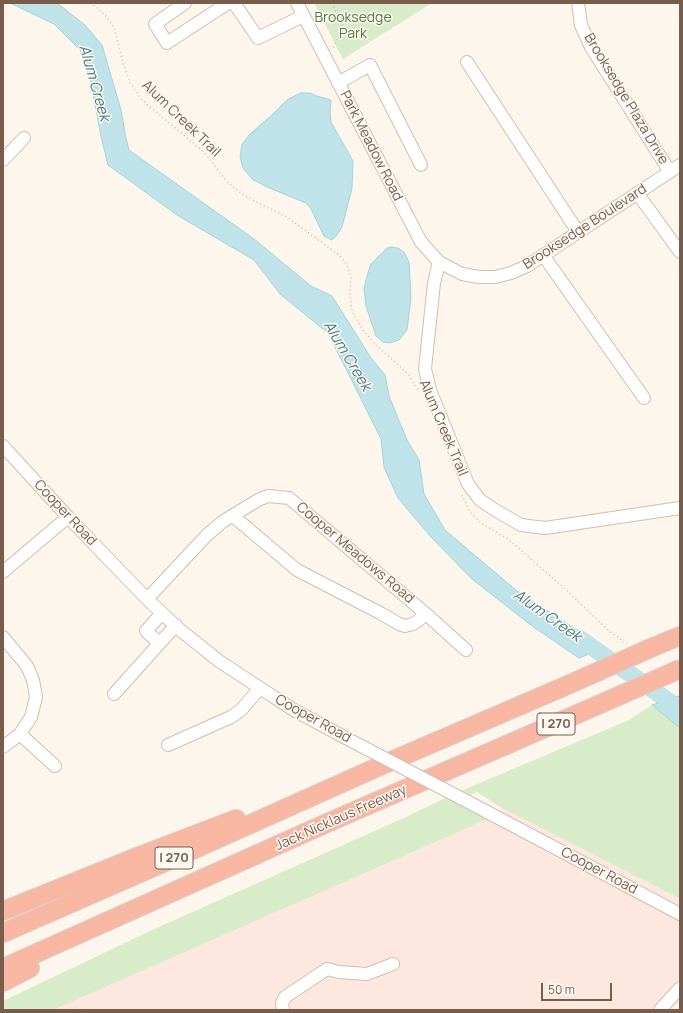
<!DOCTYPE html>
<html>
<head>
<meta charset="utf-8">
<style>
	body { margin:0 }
	#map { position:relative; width:683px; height:1013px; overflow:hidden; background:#fdf6ec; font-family:Manrope,sans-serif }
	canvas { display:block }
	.frame { position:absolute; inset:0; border:4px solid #7a5c4d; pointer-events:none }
	.scale { position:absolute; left:541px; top:983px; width:71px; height:18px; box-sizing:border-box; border:2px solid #7a5c4d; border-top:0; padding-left:5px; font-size:12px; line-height:14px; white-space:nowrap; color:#7a5c4d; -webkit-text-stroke:3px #fffaf3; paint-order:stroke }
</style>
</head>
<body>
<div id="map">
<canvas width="683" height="1013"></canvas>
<div class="frame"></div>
<div class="scale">50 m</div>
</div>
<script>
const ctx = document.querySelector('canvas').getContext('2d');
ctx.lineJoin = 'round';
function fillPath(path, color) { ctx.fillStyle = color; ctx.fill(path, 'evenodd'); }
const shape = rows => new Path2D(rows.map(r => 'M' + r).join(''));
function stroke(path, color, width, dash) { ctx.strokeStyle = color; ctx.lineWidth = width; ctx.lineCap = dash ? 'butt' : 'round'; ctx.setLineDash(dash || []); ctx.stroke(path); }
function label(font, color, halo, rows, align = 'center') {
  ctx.font = font + ' Manrope,sans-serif'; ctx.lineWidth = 3; ctx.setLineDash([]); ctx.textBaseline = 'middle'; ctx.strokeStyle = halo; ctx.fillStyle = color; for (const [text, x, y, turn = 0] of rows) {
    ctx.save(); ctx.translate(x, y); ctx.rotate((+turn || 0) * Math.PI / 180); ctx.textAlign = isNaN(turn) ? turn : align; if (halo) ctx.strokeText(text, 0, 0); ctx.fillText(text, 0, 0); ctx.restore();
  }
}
fillPath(shape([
	[502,808,680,899,680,1002,668,1010,53,1010,488,819]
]), '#fde8e0');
fillPath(shape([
	[314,3,432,3,343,59],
	[652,705,680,728,680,899,502,808,477,792,458,801,488,819,53,1010,3,1010,3,1001,152,930,406,817,449,796,629,720]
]), '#d8ecc9');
const water = shape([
	[10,3,57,3,85,25,102,45,121,110,126,138,129,150,254,239,311,286,332,296,371,358,385,375,389,396,407,440,419,460,424,494,445,530,517,591,605,648,579,658,532,626,472,579,430,536,398,498,384,467,381,439,328,333,280,294,254,260,177,215,108,165,101,136,91,83,81,51,54,24,10,3],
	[301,93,309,93,317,96,331,100,330,112,331,122,353,161,352,188,342,227,337,235,332,240,324,236,311,209,306,203,267,187,252,179,243,168,240,157,242,144,250,134,272,115,288,99,301,93],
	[392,247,398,248,404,252,409,262,411,297,407,330,399,340,390,343,383,342,376,336,366,306,364,289,367,276,371,264,387,248,392,247],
	[678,696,680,698,680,728,652,705,678,696]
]);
fillPath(water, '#bfe3e8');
stroke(water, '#a5d3da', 1);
stroke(shape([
	[579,638,680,709]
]), '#bfe3e8', 17);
const minor = shape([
	[185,3,155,24,167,43,228,3],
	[234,3,258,38,303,16],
	[297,3,421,242,439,262,462,274,479,277,495,277,511,273,527,266,680,165],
	[578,3,581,25,591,47,670,172],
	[467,62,578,232],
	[338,83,370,65,421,165],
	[3,160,24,138],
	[637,193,680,252],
	[543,255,644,398],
	[439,262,434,283,425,369,430,390,468,484,480,500,495,510,521,525,545,528,680,508],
	[3,446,68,517,147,599,179,629,219,661,260,688,294,710,344,737],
	[233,516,297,570,382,614,399,624,405,626,413,624,419,620,425,613],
	[3,572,68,517],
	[147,599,206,536,222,522,258,500,268,496,289,498,425,613,466,650],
	[3,637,27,666,33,680,36,697,31,717,20,734,3,747],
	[159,643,146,631,162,613],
	[114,694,176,625],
	[20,734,55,766],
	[168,745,231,717,241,710,260,688],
	[474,805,680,914],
	[283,1010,282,1003,285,997,327,969,339,972,367,974,393,964],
	[660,1010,680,988]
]);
const highway = shape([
	[653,647,680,636],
	[3,911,134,858,236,819],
	[3,933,188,852,389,762,570,684],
	[3,968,327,823,598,705],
	[3,982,30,968]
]);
stroke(minor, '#d1beb0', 14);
stroke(highway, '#dad1cd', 20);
stroke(shape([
	[90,3,95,6,105,15,114,27,123,62,130,83,142,100,205,153,224,178,235,189,256,202,287,217,339,255,347,265,351,276,350,296,352,311,363,330,373,342,409,375,419,392],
	[332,3,343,26,333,48],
	[462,495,470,512,481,523,508,539,563,587,609,631,627,644]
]), '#d9b8a5', 1.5, [1, 3]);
stroke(minor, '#fff', 12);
stroke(highway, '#f7b7a3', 18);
const minorBridge = shape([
	[344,737,474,805]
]);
const highwayBridge = shape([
	[570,684,653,647],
	[598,705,680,669]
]);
stroke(minorBridge, '#d1beb0', 14, []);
stroke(highwayBridge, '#dad1cd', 20, []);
stroke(minorBridge, '#fff', 12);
stroke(highwayBridge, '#f7b7a3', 18);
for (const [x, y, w] of [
	[556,724,38],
	[174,858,38]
]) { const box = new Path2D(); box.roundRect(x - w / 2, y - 11, w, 22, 3); ctx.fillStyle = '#fffaf3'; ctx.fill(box); stroke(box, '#7a5c4d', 1); }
label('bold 13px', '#7a5c4d', null, [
	["I 270",556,724],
	["I 270",174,858]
]);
label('14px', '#537a41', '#fffaf3', [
	["Brooksedge",353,18],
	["Park",353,34]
]);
label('14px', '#7a5c4d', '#fffaf3', [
	["Brooksedge Plaza Drive",626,99,59],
	["Alum Creek Trail",181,119,44],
	["Park Meadow Road",371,146,63],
	["Brooksedge Boulevard",585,227,-33],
	["Alum Creek Trail",443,428,67],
	["Cooper Road",65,513,47],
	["Cooper Meadows Road",355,553,40],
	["Cooper Road",313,719,29],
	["Jack Nicklaus Freeway",341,818,-24],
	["Cooper Road",599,871,28]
]);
label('italic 15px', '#437c86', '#fffaf3', [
	["Alum Creek",94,83,74],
	["Alum Creek",347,356,59],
	["Alum Creek",547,616,35]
]);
</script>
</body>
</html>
